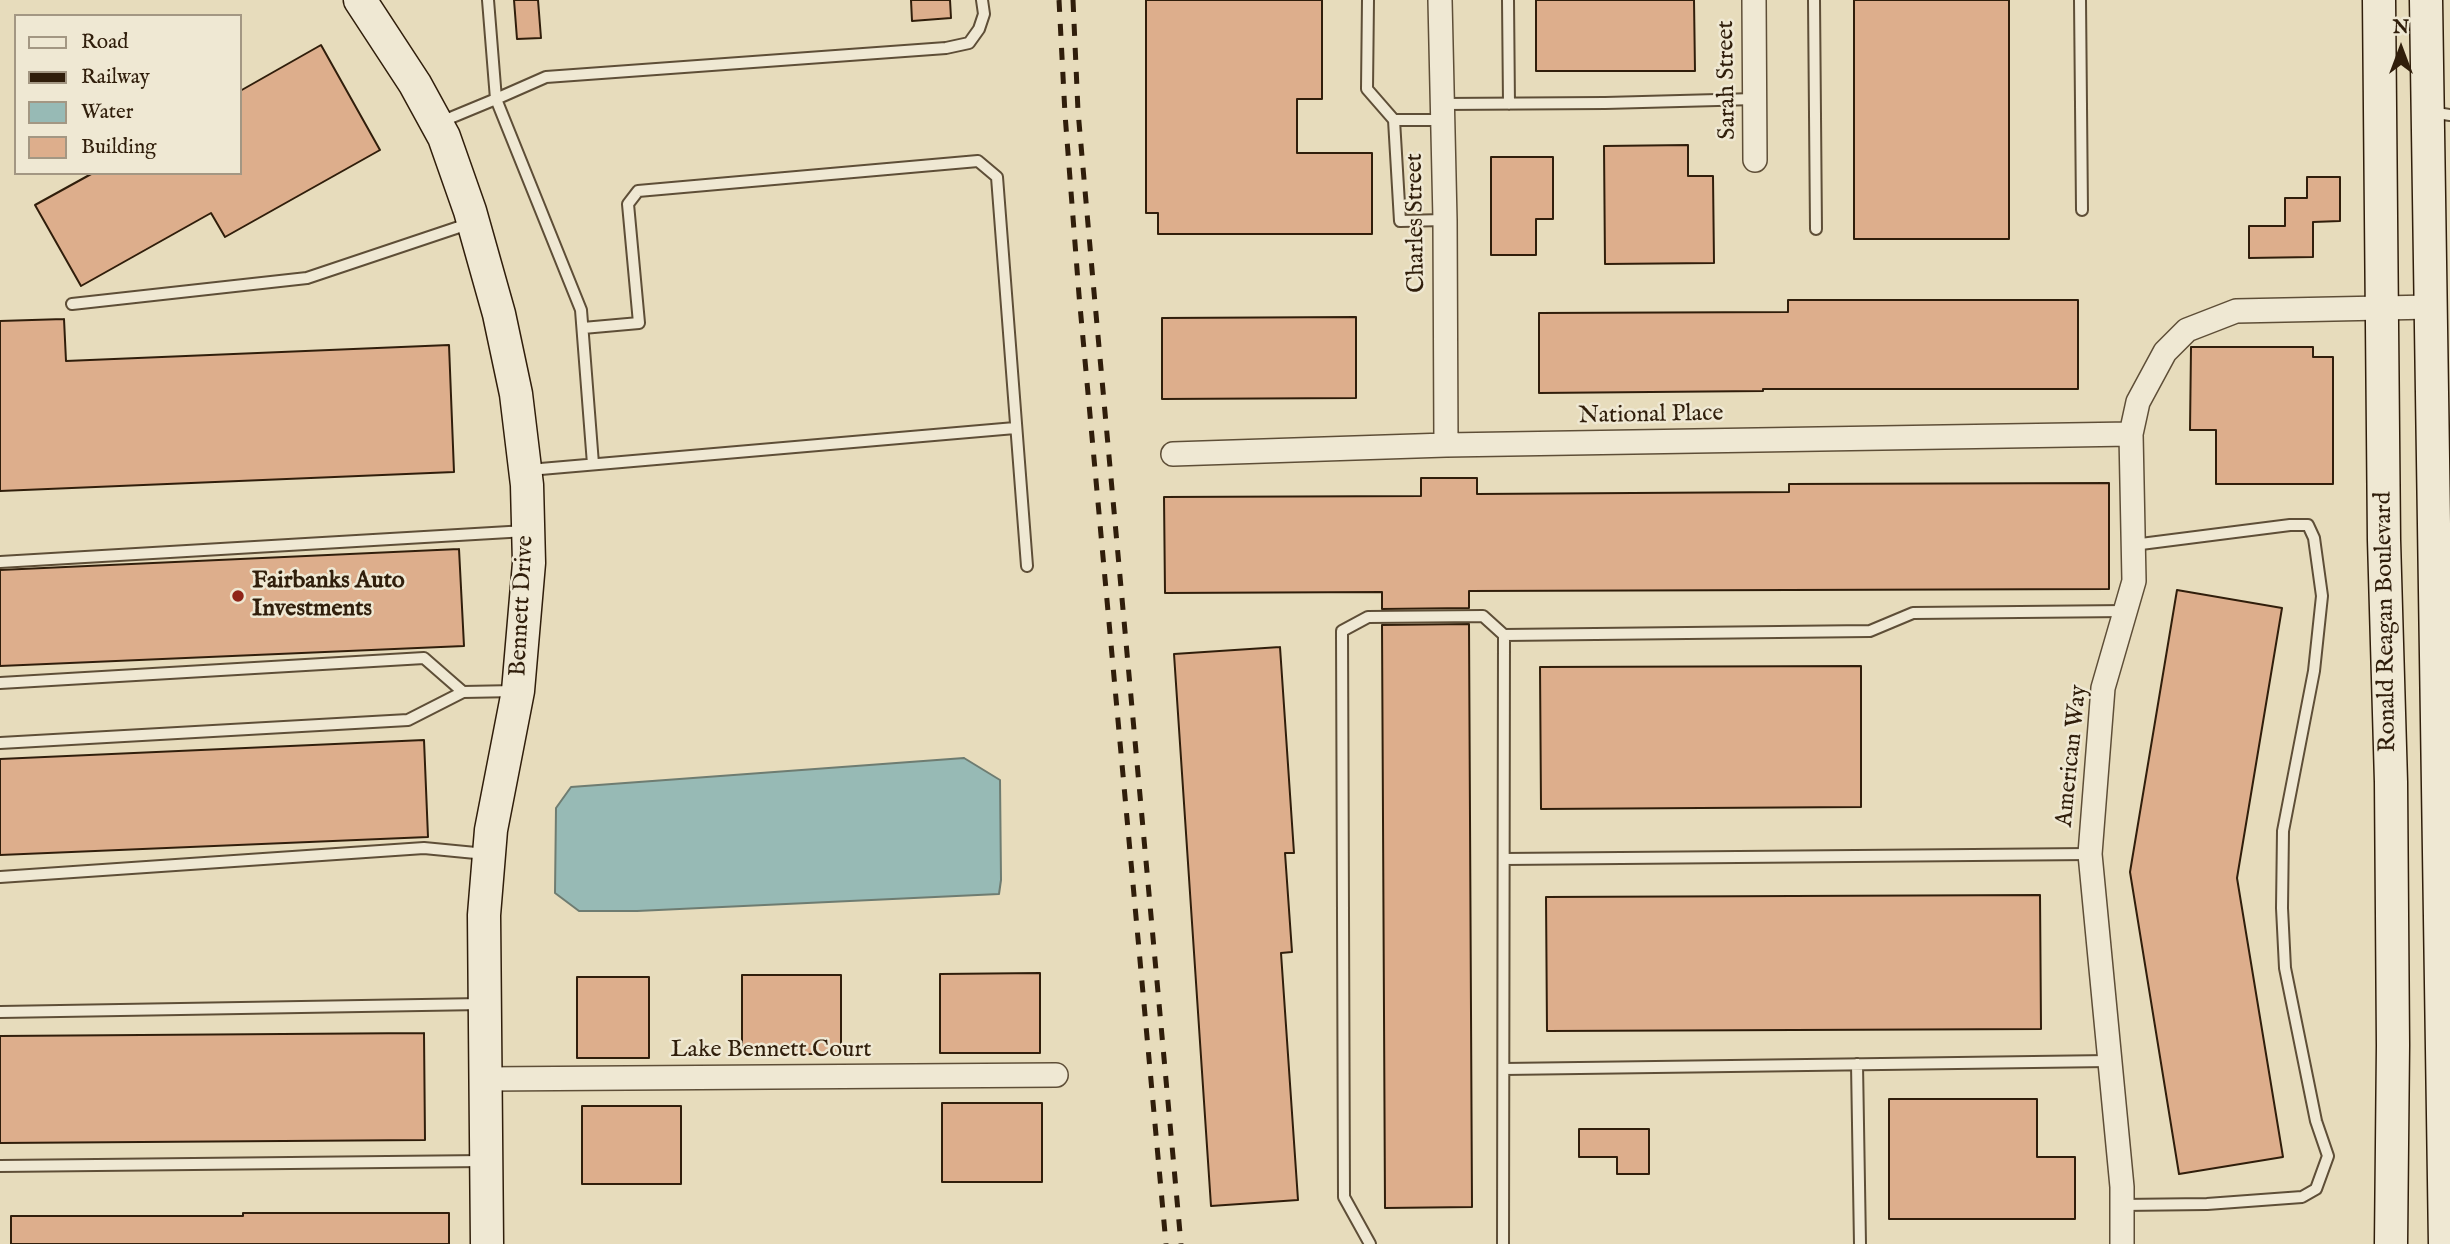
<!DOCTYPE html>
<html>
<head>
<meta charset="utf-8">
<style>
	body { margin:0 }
	#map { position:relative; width:2450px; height:1244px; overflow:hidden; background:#e7dcbc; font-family:"IM FELL English",serif }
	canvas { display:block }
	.legend { position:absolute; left:14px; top:14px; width:228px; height:161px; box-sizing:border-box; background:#efe8d3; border:2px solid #a39783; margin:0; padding:9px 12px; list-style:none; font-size:21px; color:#301e0b }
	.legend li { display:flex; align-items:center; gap:14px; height:35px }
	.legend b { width:35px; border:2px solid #a39783 }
	.north { position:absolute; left:2366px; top:14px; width:70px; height:70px; -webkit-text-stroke:5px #efe8d3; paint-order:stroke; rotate:0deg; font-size:19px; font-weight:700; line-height:28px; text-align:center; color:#301e0b }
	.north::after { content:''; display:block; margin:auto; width:24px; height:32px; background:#301e0b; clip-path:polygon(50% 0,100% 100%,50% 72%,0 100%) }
</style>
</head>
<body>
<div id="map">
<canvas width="2450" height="1244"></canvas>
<ul class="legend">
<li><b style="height:9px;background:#efe8d3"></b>Road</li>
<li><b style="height:9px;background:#301e0b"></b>Railway</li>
<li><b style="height:19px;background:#97bab5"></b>Water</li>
<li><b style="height:19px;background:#ddae8c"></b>Building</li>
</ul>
<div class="north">N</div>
</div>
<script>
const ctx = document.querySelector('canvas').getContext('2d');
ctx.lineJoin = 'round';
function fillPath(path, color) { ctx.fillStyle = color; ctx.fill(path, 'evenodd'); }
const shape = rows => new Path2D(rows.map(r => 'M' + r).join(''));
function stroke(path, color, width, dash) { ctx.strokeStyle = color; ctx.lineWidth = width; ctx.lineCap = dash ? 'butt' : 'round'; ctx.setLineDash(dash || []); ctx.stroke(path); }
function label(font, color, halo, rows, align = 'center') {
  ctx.font = font + ' "IM FELL English",serif'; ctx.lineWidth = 5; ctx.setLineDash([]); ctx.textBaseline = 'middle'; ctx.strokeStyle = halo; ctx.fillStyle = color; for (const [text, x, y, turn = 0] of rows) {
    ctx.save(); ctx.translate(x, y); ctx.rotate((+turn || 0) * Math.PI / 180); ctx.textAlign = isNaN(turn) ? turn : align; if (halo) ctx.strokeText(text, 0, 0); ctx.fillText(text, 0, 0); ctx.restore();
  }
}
const water = shape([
	[964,758,1000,780,1001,880,999,894,637,911,579,911,555,893,556,808,571,787,964,758]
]);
fillPath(water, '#97bab5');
stroke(water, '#6e7c71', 2);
const building = shape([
	[514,0,538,0,541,38,517,39,514,0],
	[911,0,950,0,951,18,912,21,911,0],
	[1146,0,1322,0,1322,99,1297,99,1297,153,1372,153,1372,234,1158,234,1158,213,1146,213,1146,0],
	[1536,0,1694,0,1695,71,1536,71,1536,0],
	[1854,0,2009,0,2009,239,1854,239,1854,0],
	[321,45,380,150,225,237,211,213,81,286,35,205,93,173,240,173,240,91,321,45],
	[1688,145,1688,176,1713,176,1714,263,1605,264,1604,146,1688,145],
	[1491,157,1553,157,1553,219,1536,219,1536,255,1491,255,1491,157],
	[2307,177,2340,177,2340,221,2313,222,2313,257,2249,258,2249,226,2285,226,2285,198,2307,198,2307,177],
	[1788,300,2078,300,2078,389,1763,389,1763,391,1539,393,1539,313,1788,312,1788,300],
	[1356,317,1356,398,1162,399,1162,318,1356,317],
	[64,319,66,361,449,345,454,472,0,491,0,321,64,319],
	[2191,347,2313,347,2313,357,2333,357,2333,484,2216,484,2216,430,2190,430,2191,347],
	[1421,478,1477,478,1477,494,1789,492,1789,484,2109,483,2109,589,1469,591,1469,608,1382,609,1382,592,1165,593,1164,497,1421,496,1421,478],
	[459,549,464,646,0,666,0,570,459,549],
	[2177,590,2282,608,2237,878,2283,1157,2179,1174,2130,872,2177,590],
	[1469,624,1472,1207,1385,1208,1382,625,1469,624],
	[1280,647,1294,853,1285,853,1292,952,1281,953,1298,1200,1211,1206,1174,654,1280,647],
	[1861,666,1861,807,1541,809,1540,667,1861,666],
	[424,740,428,837,0,855,0,759,424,740],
	[2040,895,2041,1029,1547,1031,1546,897,2040,895],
	[1040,973,1040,1053,940,1053,940,974,1040,973],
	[742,975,841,975,841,1054,742,1054,742,975],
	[577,977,649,977,649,1058,577,1058,577,977],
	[424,1033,425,1140,0,1143,0,1036,424,1033],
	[1889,1099,2037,1099,2037,1157,2075,1157,2075,1219,1889,1219,1889,1099],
	[942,1103,1042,1103,1042,1182,942,1182,942,1103],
	[582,1106,681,1106,681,1184,582,1184,582,1106],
	[1579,1129,1649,1129,1649,1174,1617,1174,1617,1157,1579,1157,1579,1129],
	[243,1213,449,1213,449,1244,11,1244,11,1216,243,1216,243,1213]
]);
fillPath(building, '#ddae8c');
stroke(building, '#301e0b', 2);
const lane = shape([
	[488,0,496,99,546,77,946,48,969,43,979,29,984,14,982,0],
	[1368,0,1367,89,1394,120,1400,221,1445,220],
	[1508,0,1509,104],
	[1814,0,1816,229],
	[2080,0,2082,210],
	[1442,104,1605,103,1755,99],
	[2431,112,2450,115],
	[1394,120,1442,120],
	[438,123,496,99,581,310,593,464],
	[72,304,307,278,471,223],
	[583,328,639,323,628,204,638,191,978,161,997,177,1027,566],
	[529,470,1015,428],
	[0,562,526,531],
	[1504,635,1870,631,1913,613,2127,611],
	[0,683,424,658,463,692,408,720,0,743],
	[463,692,516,691],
	[1504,859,2090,854],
	[0,877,424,848,486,854],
	[0,1012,482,1004],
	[1857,1064,1860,1244],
	[1504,1069,2109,1061],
	[0,1166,484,1161],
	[2122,1205,2207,1204,2302,1197,2316,1189,2328,1156,2316,1121,2285,968,2282,908,2283,831,2314,671,2322,596,2314,538,2308,525,2290,525,2133,545],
	[1370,1244,1344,1197,1342,631,1368,617,1483,616,1504,635,1503,1244]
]);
const street = shape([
	[1440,0,1445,220,1446,445],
	[1754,0,1755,160],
	[1173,454,1446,445,2131,434],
	[485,1079,1056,1075],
	[2122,1244,2122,1187,2090,854,2103,688,2134,581,2131,434,2138,402,2165,352,2187,330,2236,311,2431,307]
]);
const secondary = shape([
	[360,0,415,84,444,137,470,211,499,314,516,394,527,485,529,563,518,691,491,830,484,915,487,1244],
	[2379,0,2384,540,2391,782,2393,1045,2391,1244],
	[2426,0,2445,1244]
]);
stroke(lane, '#5e4e37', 14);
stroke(street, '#5e4e37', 26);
stroke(secondary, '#301e0b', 35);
stroke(lane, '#efe8d3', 10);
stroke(street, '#efe8d3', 23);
stroke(secondary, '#efe8d3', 32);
stroke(shape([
	[1059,0,1065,114,1079,295,1166,1244],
	[1073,0,1078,111,1094,292,1181,1244]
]), '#301e0b', 5, [12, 12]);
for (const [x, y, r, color] of [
	[238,596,7,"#8f2418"]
]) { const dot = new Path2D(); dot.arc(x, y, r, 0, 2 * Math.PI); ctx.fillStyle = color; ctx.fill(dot); stroke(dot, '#efe8d3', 2.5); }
label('24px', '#301e0b', '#efe8d3', [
	["Sarah Street",1728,80,-91],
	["Charles Street",1417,223,-91],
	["National Place",1651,416,-1],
	["Bennett Drive",523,606,-87],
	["Ronald Reagan Boulevard",2387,622,-91],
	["American Way",2073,756,-84],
	["Lake Bennett Court",771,1051]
]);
label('bold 24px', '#301e0b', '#efe8d3', [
	["Fairbanks Auto",252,582],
	["Investments",252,610]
], 'left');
</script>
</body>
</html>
